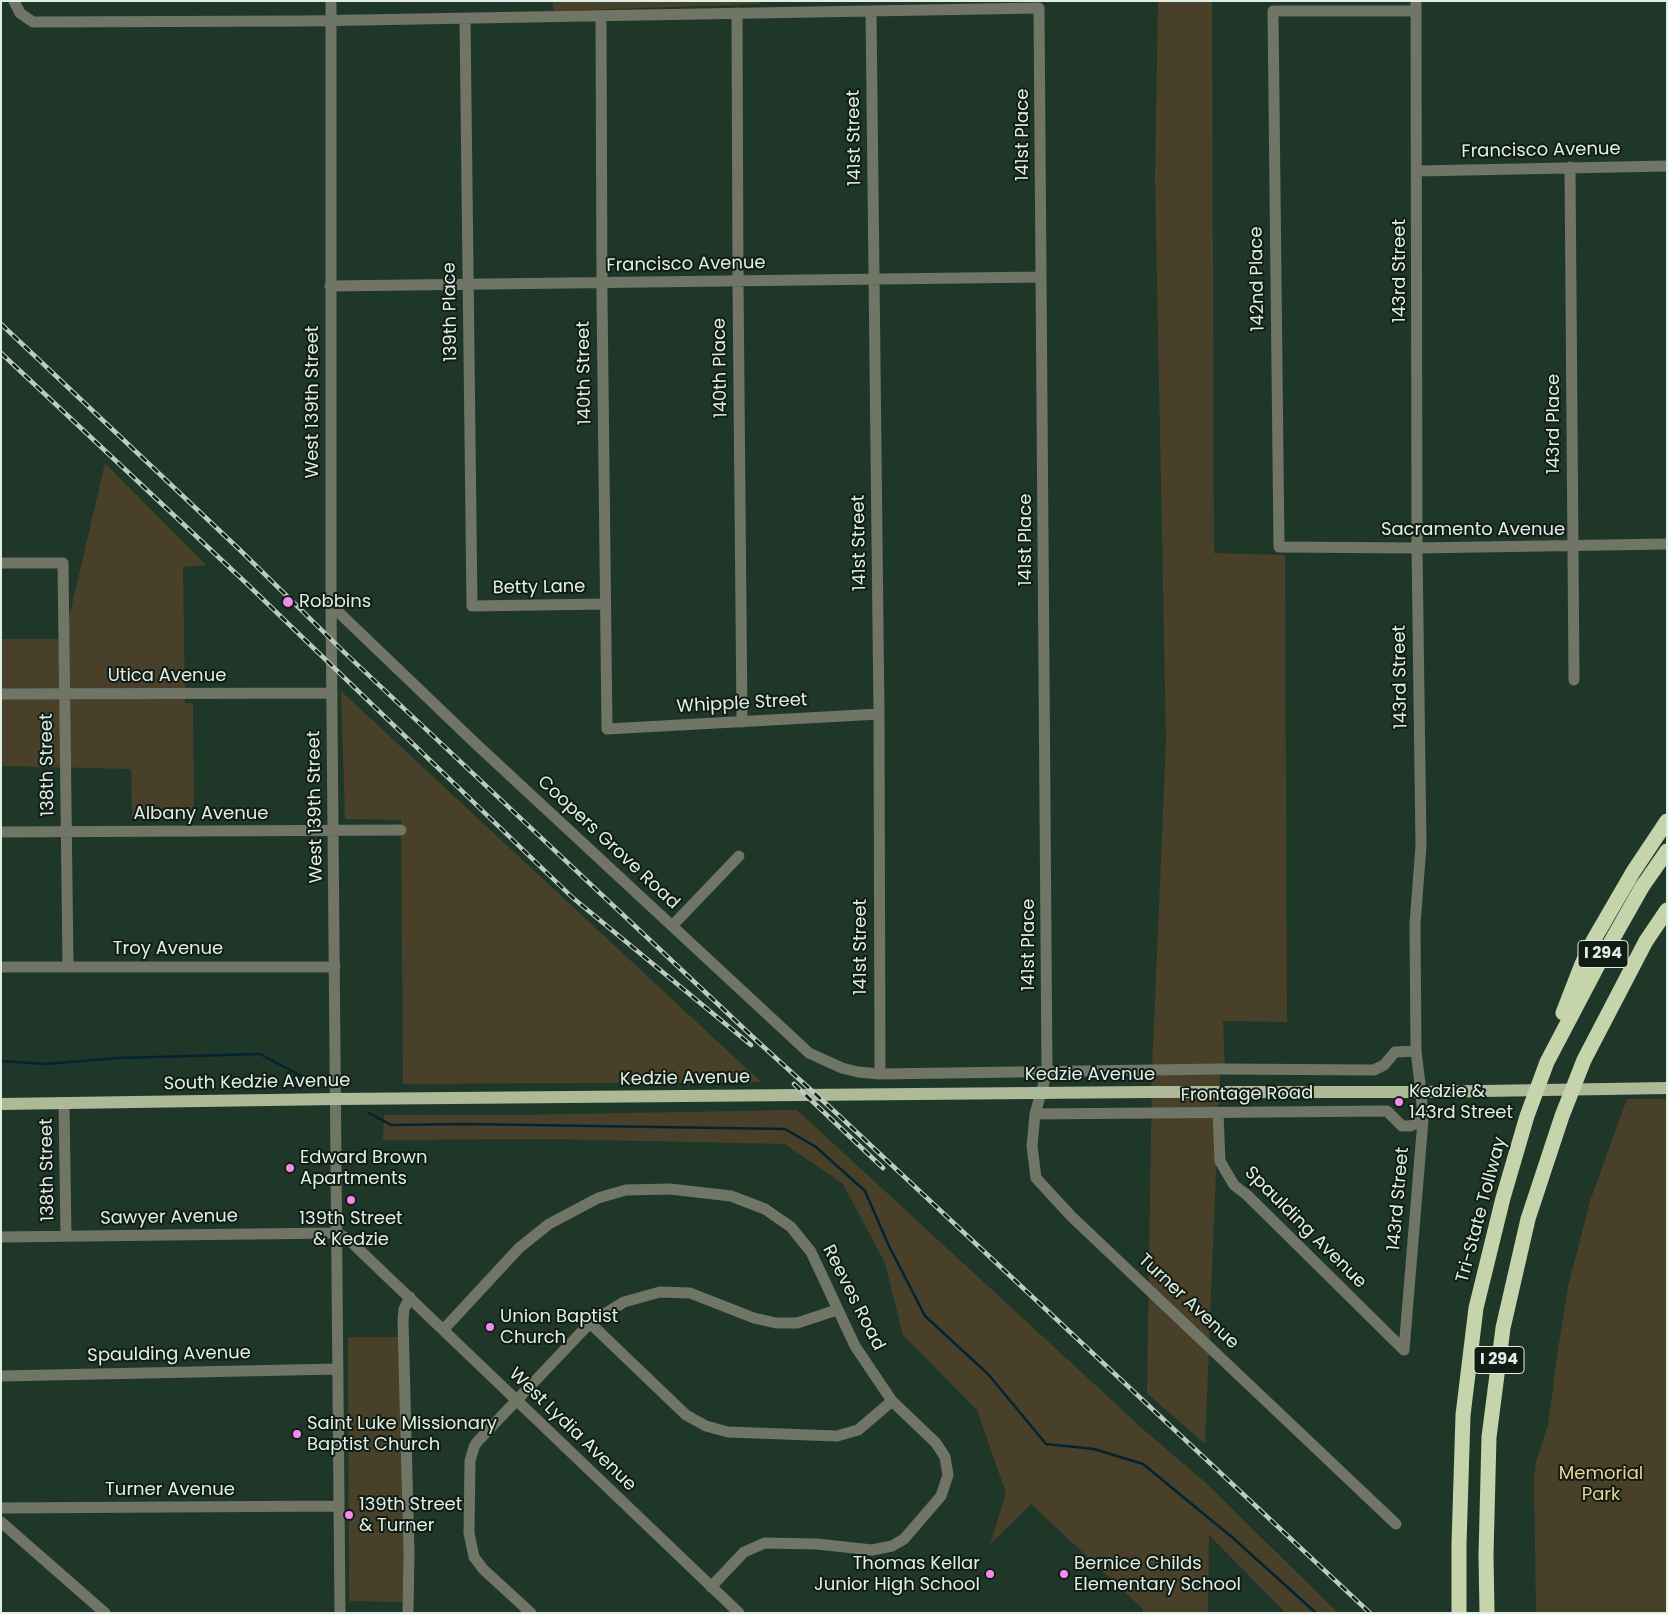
<!DOCTYPE html>
<html>
<head>
<meta charset="utf-8">
<style>
	body { margin:0 }
	#map { position:relative; width:1668px; height:1614px; overflow:hidden; background:#1f3729; font-family:Poppins,sans-serif }
	canvas { display:block }
	.frame { position:absolute; inset:0; border:2px solid #e0efe5; pointer-events:none }
</style>
</head>
<body>
<div id="map">
<canvas width="1668" height="1614"></canvas>
<div class="frame"></div>
</div>
<script>
const ctx = document.querySelector('canvas').getContext('2d');
ctx.lineJoin = 'round';
function fillPath(path, color) { ctx.fillStyle = color; ctx.fill(path, 'evenodd'); }
const shape = rows => new Path2D(rows.map(r => 'M' + r).join(''));
function stroke(path, color, width, dash) { ctx.strokeStyle = color; ctx.lineWidth = width; ctx.lineCap = dash ? 'butt' : 'round'; ctx.setLineDash(dash || []); ctx.stroke(path); }
function label(font, color, halo, rows, align = 'center') {
  ctx.font = font + ' Poppins,sans-serif'; ctx.lineWidth = 4; ctx.setLineDash([]); ctx.textBaseline = 'middle'; ctx.strokeStyle = halo; ctx.fillStyle = color; for (const [text, x, y, turn = 0] of rows) {
    ctx.save(); ctx.translate(x, y); ctx.rotate((+turn || 0) * Math.PI / 180); ctx.textAlign = isNaN(turn) ? turn : align; if (halo) ctx.strokeText(text, 0, 0); ctx.fillText(text, 0, 0); ctx.restore();
  }
}
fillPath(shape([
	[553,1,760,1,760,4,553,11],
	[1158,1,1212,1,1214,553,1285,555,1287,1022,1223,1021,1225,1069,1220,1070,1205,1444,1147,1393,1152,1070,1166,741,1155,178],
	[105,463,206,565,183,567,185,703,193,703,194,818,132,818,131,769,1,766,2,639,64,639],
	[341,691,761,1082,403,1084,401,820,345,819],
	[1627,1099,1667,1099,1667,1613,1536,1613,1534,1479,1536,1462,1548,1425,1558,1350,1568,1287,1590,1201],
	[797,1110,1144,1430,1205,1482,1338,1613,1286,1613,1209,1535,1208,1613,1143,1613,1143,1609,1031,1504,990,1544,1006,1493,977,1410,903,1335,885,1263,843,1184,785,1144,547,1139,383,1140,384,1115,513,1115],
	[348,1337,400,1337,404,1602,349,1601]
]), '#494029');
stroke(shape([
	[1,1061,46,1064,118,1058,260,1054,316,1084],
	[369,1113,391,1125,465,1124,785,1129,816,1147,865,1191,888,1244,925,1316,988,1374,1046,1444,1094,1449,1143,1464,1233,1538,1316,1613]
]), '#022430', 2.5);
stroke(shape([
	[14,1,20,13,33,22,304,21,1039,8,1047,1072,1035,1114,1032,1146,1036,1178,1071,1216,1396,1524],
	[331,1,331,605,340,1613],
	[871,11,879,714,880,1074],
	[1416,11,1273,11,1279,547,1417,548,1667,544],
	[737,13,738,282,742,722],
	[601,16,602,296,607,729,879,714],
	[465,18,472,606,605,604],
	[1570,167,1574,680],
	[1417,171,1667,166],
	[330,286,1041,277],
	[1,563,63,563,68,966],
	[331,605,475,743,809,1053,842,1068,858,1072,880,1074,1220,1069,1374,1070,1384,1065,1395,1052,1416,1051],
	[1,694,332,693],
	[1,832,401,830],
	[672,926,739,856],
	[1,967,335,967],
	[64,1103,66,1236],
	[1218,1113,1220,1161,1234,1185,1247,1195,1404,1350],
	[1035,1114,1387,1111,1402,1126,1410,1126,1423,1120],
	[1,1237,337,1233,348,1239,739,1613],
	[590,1323,686,1415,706,1426,728,1432,837,1436,858,1430,892,1401],
	[444,1329,519,1248,549,1224,598,1198,626,1190,670,1189,731,1196,765,1209,791,1227,811,1252,855,1346,892,1401,936,1443,945,1457,948,1475,941,1496,904,1539,892,1546,872,1550,817,1544,765,1543,744,1552,711,1587],
	[1404,1350,1423,1120,1421,1092,1416,1051,1415,924,1421,846,1417,548,1416,1],
	[1,1376,338,1369],
	[1,1508,339,1506],
	[1,1522,105,1613],
	[408,1613,409,1553,403,1320,404,1309,410,1297],
	[531,1613,483,1569,474,1557,469,1533,470,1461,474,1447,477,1442,590,1323,624,1302,660,1292,690,1293,754,1318,776,1323,797,1323,837,1310]
]), '#707565', 11);
stroke(shape([
	[1,1104,336,1099,1149,1092,1421,1092,1667,1088]
]), '#aeb998', 12);
stroke(shape([
	[1563,1013,1582,964,1593,941,1633,872,1667,821],
	[1459,1613,1459,1544,1463,1415,1476,1308,1503,1198,1527,1116,1547,1062,1599,963,1642,887,1667,851],
	[1487,1613,1486,1555,1489,1437,1503,1328,1528,1219,1562,1116,1584,1060,1646,941,1667,910]
]), '#c6d4ac', 15);
const rail = shape([
	[1,324,241,551,345,653,756,1040,833,1110,1370,1613],
	[1,353,245,582,573,898,751,1045],
	[794,1084,883,1168]
]);
stroke(rail, '#bbccc1', 4.5);
stroke(rail, '#111c15', 2.5, [8]);
for (const [x, y, r, color] of [
	[288,602,6,"#f489ef"],
	[1399,1102,5,"#f489ef"],
	[290,1168,5,"#f489ef"],
	[351,1200,5,"#f489ef"],
	[490,1327,5,"#f489ef"],
	[297,1434,5,"#f489ef"],
	[349,1515,5,"#f489ef"],
	[990,1574,5,"#f489ef"],
	[1064,1574,5,"#f489ef"]
]) { const dot = new Path2D(); dot.arc(x, y, r, 0, 2 * Math.PI); ctx.fillStyle = color; ctx.fill(dot); stroke(dot, '#111c15', 2); }
for (const [x, y, w] of [
	[1603,954,50],
	[1499,1360,50]
]) { const box = new Path2D(); box.roundRect(x - w / 2, y - 13.5, w, 27, 4); ctx.fillStyle = '#111c15'; ctx.fill(box); stroke(box, '#e0efe5', 1); }
label('bold 16px', '#e0efe5', null, [
	["I 294",1603,954],
	["I 294",1499,1360]
]);
label('18px', '#e0efe5', '#111c15', [
	["141st Place",1023,135,-90],
	["141st Street",855,138,-91],
	["Francisco Avenue",1541,151,-1],
	["Francisco Avenue",686,265,-1],
	["143rd Street",1400,271,-90],
	["142nd Place",1258,279,-91],
	["139th Place",451,312,-91],
	["140th Place",721,368,-91],
	["140th Street",585,373,-91],
	["West 139th Street",313,402,-90],
	["143rd Place",1554,424,-90],
	["Sacramento Avenue",1473,530],
	["141st Place",1026,540,-90],
	["141st Street",860,543,-91],
	["Betty Lane",539,588,-1],
	["Utica Avenue",167,676],
	["143rd Street",1401,677,-91],
	["Whipple Street",742,704,-3],
	["138th Street",48,765,-91],
	["West 139th Street",316,807,-91],
	["Albany Avenue",201,814],
	["Coopers Grove Road",608,843,43],
	["141st Place",1029,945,-90],
	["141st Street",861,947,-90],
	["Troy Avenue",168,949],
	["Kedzie Avenue",1090,1075],
	["Kedzie Avenue",685,1079,-1],
	["South Kedzie Avenue",257,1083,-1],
	["Frontage Road",1247,1095,-1],
	["138th Street",48,1170,-91],
	["143rd Street",1399,1199,-85],
	["Tri-State Tollway",1482,1210,-75],
	["Sawyer Avenue",169,1218,-1],
	["Spaulding Avenue",1305,1228,45],
	["Reeves Road",853,1298,63],
	["Turner Avenue",1188,1302,43],
	["Spaulding Avenue",169,1355,-1],
	["West Lydia Avenue",572,1430,44],
	["Turner Avenue",170,1490]
]);
label('18px', '#e0efe5', '#111c15', [
	["Robbins",299,602],
	["Kedzie &",1409,1092],
	["143rd Street",1409,1113],
	["Edward Brown",300,1158],
	["Apartments",300,1179],
	["139th Street",351,1219,"center"],
	["& Kedzie",351,1240,"center"],
	["Union Baptist",500,1317],
	["Church",500,1338],
	["Saint Luke Missionary",307,1424],
	["Baptist Church",307,1445],
	["139th Street",359,1505],
	["& Turner",359,1526],
	["Thomas Kellar",980,1564,"right"],
	["Junior High School",980,1585,"right"],
	["Bernice Childs",1074,1564],
	["Elementary School",1074,1585]
], 'left');
label('18px', '#ecd393', '#111c15', [
	["Memorial",1601,1474],
	["Park",1601,1495]
]);
</script>
</body>
</html>
